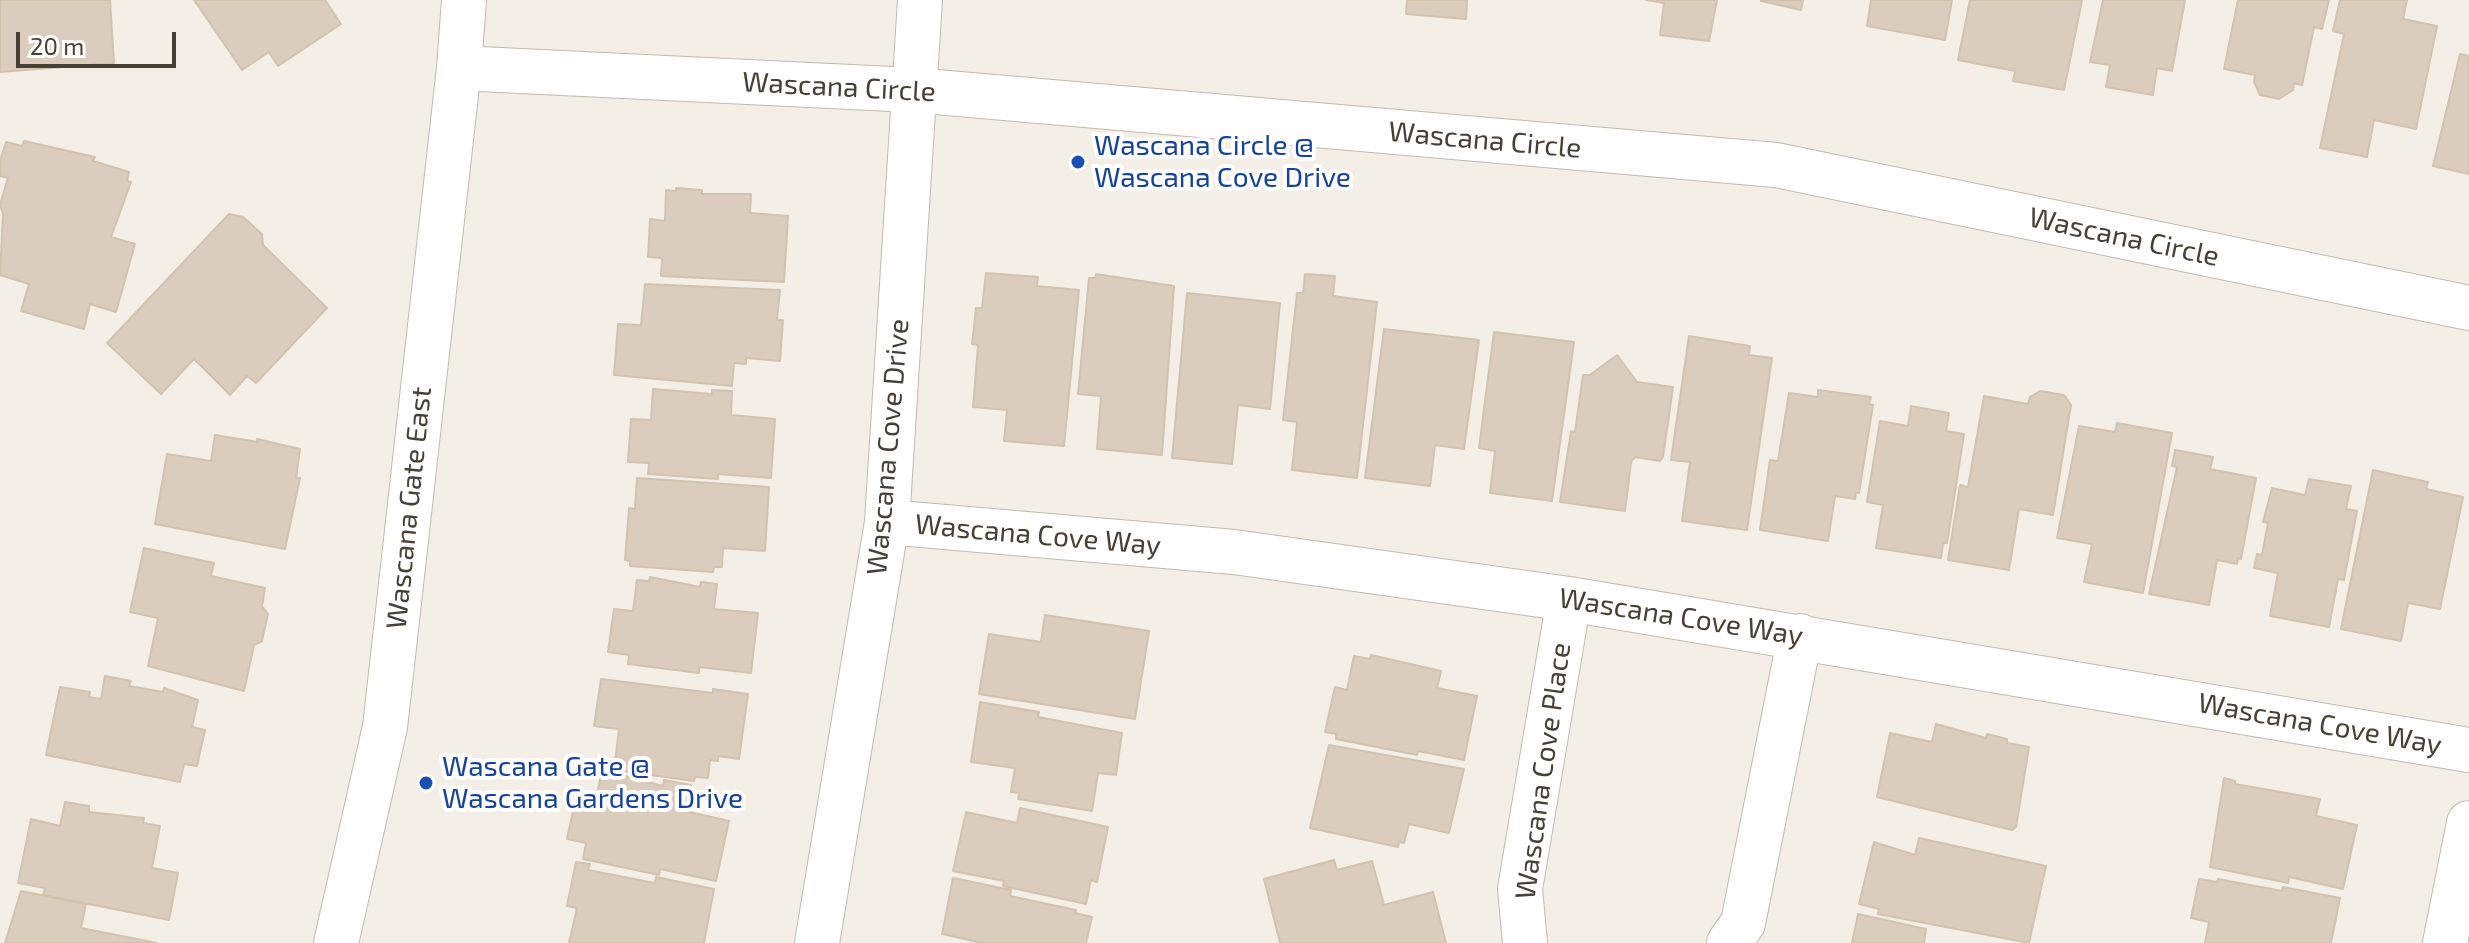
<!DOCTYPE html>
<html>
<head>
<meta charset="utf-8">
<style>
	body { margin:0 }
	#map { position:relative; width:2469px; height:943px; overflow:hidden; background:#f4efe6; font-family:"Exo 2",sans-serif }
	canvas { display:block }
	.scale { position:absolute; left:16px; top:32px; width:160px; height:36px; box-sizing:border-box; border:4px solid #483f35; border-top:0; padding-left:10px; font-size:24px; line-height:28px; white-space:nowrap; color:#483f35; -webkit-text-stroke:6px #fff; paint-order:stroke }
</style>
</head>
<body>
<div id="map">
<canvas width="2469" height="943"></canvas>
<div class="scale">20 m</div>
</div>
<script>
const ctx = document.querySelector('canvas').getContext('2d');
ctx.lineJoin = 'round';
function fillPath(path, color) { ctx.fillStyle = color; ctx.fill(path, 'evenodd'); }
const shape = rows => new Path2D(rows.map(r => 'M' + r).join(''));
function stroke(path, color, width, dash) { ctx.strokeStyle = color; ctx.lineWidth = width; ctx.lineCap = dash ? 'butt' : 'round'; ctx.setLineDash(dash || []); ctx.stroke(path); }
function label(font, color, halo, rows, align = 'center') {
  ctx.font = font + ' "Exo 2",sans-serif'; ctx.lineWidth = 8; ctx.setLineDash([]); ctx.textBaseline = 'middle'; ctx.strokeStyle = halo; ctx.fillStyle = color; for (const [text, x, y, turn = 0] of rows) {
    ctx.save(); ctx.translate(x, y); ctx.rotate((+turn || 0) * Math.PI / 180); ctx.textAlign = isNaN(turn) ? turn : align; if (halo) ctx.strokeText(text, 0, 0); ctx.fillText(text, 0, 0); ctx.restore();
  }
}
const building = shape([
	[0,0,110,0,114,63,0,72,0,0],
	[194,0,325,0,341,24,278,66,269,52,242,70,194,0],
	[1407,0,1467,0,1466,19,1406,14,1407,0],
	[1646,0,1717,0,1709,41,1660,35,1664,3,1646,0],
	[1803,0,1801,10,1761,1,1761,0,1803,0],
	[1871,0,1952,0,1945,40,1867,26,1871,0],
	[1970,0,2082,0,2064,90,2013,81,2015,71,1958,60,1970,0],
	[2103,0,2185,0,2172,71,2157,68,2153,95,2106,87,2110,65,2090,62,2103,0],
	[2238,0,2329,0,2322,29,2314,27,2302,85,2294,83,2293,90,2279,99,2260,95,2254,82,2255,75,2224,69,2238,0],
	[2340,0,2407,0,2403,19,2437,26,2416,129,2374,120,2367,157,2320,148,2344,34,2333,31,2340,0],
	[2460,54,2469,56,2469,174,2433,166,2460,54],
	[24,141,95,157,93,161,129,172,127,181,131,182,111,237,135,244,116,312,90,304,84,329,21,311,29,284,0,275,3,214,0,205,8,178,0,176,0,161,6,142,22,146,24,141],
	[676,188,702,190,702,194,751,194,750,213,788,216,784,282,661,276,662,258,648,257,650,219,665,221,666,190,676,191,676,188],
	[229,214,243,217,262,234,263,245,327,308,256,383,247,376,230,395,194,359,161,394,107,343,229,214],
	[986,273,1038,277,1037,286,1079,290,1064,446,1004,441,1007,410,973,407,978,345,972,344,976,308,982,308,986,273],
	[1096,274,1174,286,1162,455,1097,449,1101,396,1078,394,1089,278,1095,278,1096,274],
	[1305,274,1335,276,1333,296,1377,302,1357,478,1292,470,1297,422,1283,420,1297,293,1303,293,1305,274],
	[645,284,780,290,777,320,783,320,780,361,746,358,746,364,734,363,732,386,614,375,618,324,641,325,645,284],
	[1187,293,1280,303,1270,409,1238,405,1232,464,1172,458,1187,293],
	[1384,329,1479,340,1464,449,1435,445,1430,486,1365,478,1384,329],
	[1494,332,1574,342,1552,501,1490,493,1495,451,1479,448,1494,332],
	[1689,336,1750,346,1749,355,1772,358,1747,530,1682,521,1690,462,1671,460,1689,336],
	[1617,355,1637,382,1673,387,1663,457,1660,461,1635,457,1631,462,1625,511,1560,502,1571,431,1575,432,1583,375,1590,375,1617,355],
	[653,389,712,394,712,390,732,391,731,415,775,419,771,478,718,474,718,479,648,474,649,463,628,462,631,419,651,420,653,389],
	[1818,390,1871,397,1869,404,1873,405,1859,493,1856,492,1855,499,1835,496,1828,541,1760,530,1770,460,1778,461,1789,393,1818,397,1818,390],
	[2040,391,2064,395,2071,405,2053,515,2019,509,2009,570,1948,560,1960,485,1968,487,1984,396,2028,404,2030,397,2040,391],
	[1911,406,1949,413,1946,431,1964,434,1947,543,1943,543,1941,558,1876,548,1883,505,1867,502,1880,421,1908,426,1911,406],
	[2117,423,2172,433,2143,593,2084,582,2092,544,2057,538,2079,426,2115,432,2117,423],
	[215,435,258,442,257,439,300,449,296,478,300,478,285,549,155,524,167,454,211,461,215,435],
	[2175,450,2213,457,2210,469,2256,478,2241,559,2238,558,2237,564,2217,560,2209,605,2149,594,2177,467,2172,466,2175,450],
	[2373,470,2428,482,2426,489,2463,497,2440,609,2408,603,2401,641,2341,629,2373,470],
	[637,478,769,487,765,551,723,548,722,567,714,567,713,572,630,566,630,561,625,560,629,508,635,509,637,478],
	[2309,479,2351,486,2346,509,2357,511,2344,580,2338,579,2329,627,2270,616,2278,573,2254,568,2257,554,2262,555,2268,523,2263,522,2272,488,2305,495,2309,479],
	[144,548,214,563,211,576,265,588,262,606,268,614,262,641,254,645,244,691,148,666,158,618,130,612,144,548],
	[650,577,700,587,701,582,717,584,714,609,758,613,751,673,699,667,699,673,628,664,629,655,608,652,614,609,633,611,637,580,649,581,650,577],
	[1045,615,1149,631,1135,719,979,694,989,634,1041,642,1045,615],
	[1371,655,1441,671,1437,688,1477,696,1464,760,1418,751,1417,755,1336,739,1336,734,1325,732,1335,687,1347,690,1354,656,1370,659,1371,655],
	[105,676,131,681,129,686,163,692,164,688,198,700,192,727,205,730,197,766,184,764,180,782,46,755,60,687,90,692,89,697,101,699,105,676],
	[601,679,713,693,713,689,748,694,739,759,718,756,718,761,710,760,708,778,695,777,694,781,614,770,619,729,594,726,601,679],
	[980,702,1039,712,1038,717,1122,733,1116,775,1098,773,1092,811,1018,799,1019,793,1011,792,1015,768,971,762,980,702],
	[1936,724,1986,738,1987,734,2007,739,2007,743,2029,747,2016,827,2012,830,1877,797,1890,733,1932,742,1936,724],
	[1329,745,1464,769,1449,833,1409,824,1404,843,1399,842,1398,847,1310,828,1329,745],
	[610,772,663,786,664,780,691,785,685,811,729,821,716,881,660,869,659,875,583,859,586,843,567,839,575,802,595,806,601,774,609,775,610,772],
	[2224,778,2235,781,2235,784,2320,799,2316,816,2357,825,2343,889,2289,877,2288,883,2210,867,2224,778],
	[65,802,89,806,89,812,144,818,143,823,160,826,152,868,178,873,169,920,43,895,45,888,18,883,31,819,60,826,65,802],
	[1020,808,1108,827,1097,882,1091,880,1086,904,1003,886,1004,881,953,871,966,812,1017,823,1020,808],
	[1919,838,2046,866,2029,943,1878,914,1879,909,1859,904,1874,842,1915,855,1919,838],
	[1334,860,1337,870,1372,861,1384,905,1433,892,1446,943,1280,943,1264,879,1334,860],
	[576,862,590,864,588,870,655,883,656,877,714,889,704,943,569,943,577,908,567,906,576,862],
	[953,878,1011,890,1010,896,1076,910,1075,913,1092,917,1086,943,982,943,942,934,953,878],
	[2199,879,2217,882,2218,879,2282,891,2283,887,2340,898,2331,943,2205,943,2209,922,2191,918,2199,879],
	[21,891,86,904,81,928,157,943,5,943,21,891],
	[1858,914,1926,929,1924,943,1852,943,1858,914]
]);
fillPath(building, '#dacdbe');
stroke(building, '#d2c2ae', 2);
const minor = shape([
	[887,522,1234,552,1569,599,2469,750],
	[817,943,887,522,920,0],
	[1525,943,1520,889,1569,599],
	[1729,943,1743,923,1800,636],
	[2445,943,2469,823]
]);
const tertiary = shape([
	[459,68,913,90,1776,165,2469,308],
	[336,943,385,727,459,68,464,0]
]);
stroke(minor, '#c4b9ab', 46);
stroke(tertiary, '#c4b9ab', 46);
stroke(minor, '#fff', 44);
stroke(tertiary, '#fff', 44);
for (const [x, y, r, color] of [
	[1078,162,8,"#1a4fb4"],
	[426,783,8,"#1a4fb4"]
]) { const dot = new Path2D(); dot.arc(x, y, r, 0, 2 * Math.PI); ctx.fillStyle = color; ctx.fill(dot); stroke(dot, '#fff', 3); }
label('28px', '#483f35', '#fff', [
	["Wascana Circle",839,87,3],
	["Wascana Circle",1485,140,5],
	["Wascana Circle",2124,237,12],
	["Wascana Cove Drive",888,447,-85],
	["Wascana Gate East",409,508,-84],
	["Wascana Cove Way",1038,535,5],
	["Wascana Cove Way",1681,617,9],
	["Wascana Cove Way",2320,724,10],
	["Wascana Cove Place",1543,771,-82]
]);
label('28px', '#164399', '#fff', [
	["Wascana Circle @",1094,146],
	["Wascana Cove Drive",1094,178],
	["Wascana Gate @",442,767],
	["Wascana Gardens Drive",442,799]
], 'left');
</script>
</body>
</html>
